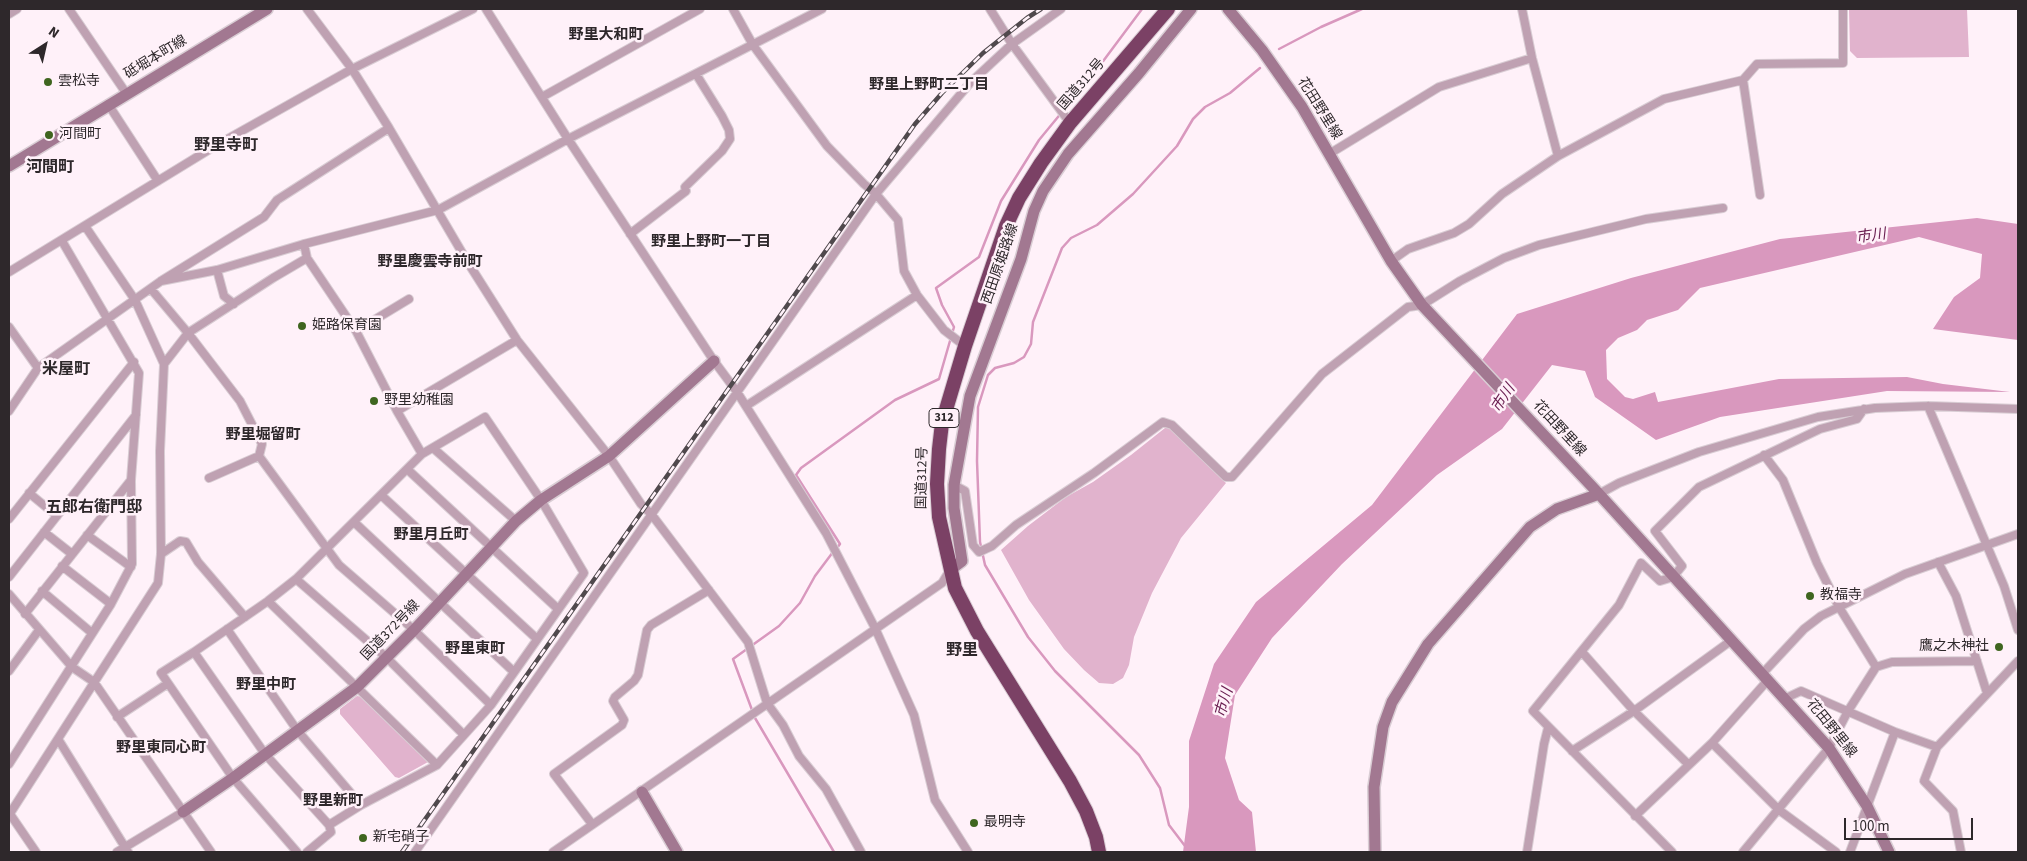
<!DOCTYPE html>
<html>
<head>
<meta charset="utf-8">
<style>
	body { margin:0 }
	#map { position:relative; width:2027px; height:861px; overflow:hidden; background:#fff1f9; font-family:"Source Sans 3",sans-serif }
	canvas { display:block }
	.frame { position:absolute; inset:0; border:10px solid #2e282b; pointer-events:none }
	.north { position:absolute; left:20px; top:20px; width:50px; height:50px; -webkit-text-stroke:4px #fff1f9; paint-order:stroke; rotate:35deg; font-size:14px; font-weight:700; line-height:20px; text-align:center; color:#2e282b }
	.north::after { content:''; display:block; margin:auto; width:18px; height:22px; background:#2e282b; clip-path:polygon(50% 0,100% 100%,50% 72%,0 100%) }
	.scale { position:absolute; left:1844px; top:818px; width:129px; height:22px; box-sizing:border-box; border:2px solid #2e282b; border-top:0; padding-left:6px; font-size:15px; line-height:18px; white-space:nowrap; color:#2e282b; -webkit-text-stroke:4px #fff1f9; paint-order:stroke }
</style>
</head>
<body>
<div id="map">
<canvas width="2027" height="861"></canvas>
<div class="frame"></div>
<div class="north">N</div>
<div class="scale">100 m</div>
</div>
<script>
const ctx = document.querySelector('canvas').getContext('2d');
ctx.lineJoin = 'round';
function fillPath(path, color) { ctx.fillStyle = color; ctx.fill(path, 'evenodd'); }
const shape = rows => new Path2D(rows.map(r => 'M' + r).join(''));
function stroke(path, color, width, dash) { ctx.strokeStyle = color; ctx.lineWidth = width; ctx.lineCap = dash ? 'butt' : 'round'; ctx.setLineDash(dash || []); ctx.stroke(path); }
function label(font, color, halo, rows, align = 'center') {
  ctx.font = font + ' "Source Sans 3","Noto Sans JP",sans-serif'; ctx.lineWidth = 5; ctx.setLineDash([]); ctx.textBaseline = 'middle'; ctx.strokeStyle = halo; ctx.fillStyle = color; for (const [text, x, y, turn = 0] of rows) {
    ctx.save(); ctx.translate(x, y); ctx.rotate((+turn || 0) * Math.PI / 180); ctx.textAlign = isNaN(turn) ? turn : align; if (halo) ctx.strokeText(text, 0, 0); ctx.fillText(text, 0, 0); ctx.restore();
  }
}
fillPath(shape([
	[1849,9,1967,9,1969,57,1857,58,1850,51],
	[1165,428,1170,428,1226,483,1181,538,1152,593,1134,637,1129,665,1123,678,1113,684,1099,683,1084,670,1064,649,1029,600,1001,550,1028,526,1066,497,1093,482,1131,455],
	[357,696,363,697,429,758,428,762,399,778,395,777,340,714,340,709]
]), '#e1b3cd');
fillPath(shape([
	[1977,218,2018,224,2018,340,1933,329,1954,297,1980,278,1982,254,1919,237,1700,288,1678,310,1647,320,1637,330,1618,338,1606,350,1607,379,1625,397,1633,399,1655,392,1658,402,1779,379,1907,377,1943,384,2010,392,1887,391,1720,417,1656,440,1595,397,1585,371,1552,365,1502,429,1437,475,1342,564,1272,638,1235,695,1225,758,1239,800,1252,812,1256,852,1183,852,1189,807,1189,741,1214,664,1256,602,1372,505,1517,314,1631,278,1780,239]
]), '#d998be');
stroke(shape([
	[1279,49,1321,27,1362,9],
	[837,548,840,544,796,475,801,468,895,400,939,379,954,327,942,305,936,288,979,257,1001,201,1039,140,1095,72,1142,9],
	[833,552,815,576,800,603,779,626,733,659,755,718,834,852],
	[1185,846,1169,825,1160,788,1139,755,1055,671,1028,637,985,565,980,542,977,461,978,407,988,375,995,368,1014,363,1024,357,1031,344,1033,322,1062,248,1071,238,1097,225,1133,194,1177,146,1193,119,1205,107,1230,93,1260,68]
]), '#d998be', 2.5);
const street = shape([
	[69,9,126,93],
	[307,9,352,69,389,128,467,261,517,340,609,456,641,504,652,515,748,642,767,703,783,725,799,756,826,789,861,852],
	[486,9,568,139,714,361,737,392,826,533,875,628,914,715,935,800,968,852],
	[733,9,753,45,827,146,864,184,876,194,898,220,904,271,917,295,944,330,965,346],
	[990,9,1012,44,1070,123],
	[1522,9,1532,58,1558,156],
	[9,14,17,9],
	[1743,80,1760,195],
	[542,97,700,9],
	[108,104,158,181],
	[1329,154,1439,87,1532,58],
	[630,234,686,191,685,187,722,151,730,139,729,130,722,116,696,74],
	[304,244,307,258,356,331,397,411,422,454],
	[1391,261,1408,249,1454,233,1469,224,1502,194,1558,156,1664,99,1743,80,1757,64,1843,63,1843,9],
	[217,270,224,296,234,304],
	[9,272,215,146,352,69,473,9],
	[161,281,217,270,304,244,438,210,568,139,822,9],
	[151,289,188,333,240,401,262,444,259,456,209,478],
	[9,327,38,368],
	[356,331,409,299],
	[164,364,188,333,273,278,307,258],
	[746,406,917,295],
	[1928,406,2004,586,2018,630],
	[9,411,38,368,161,281,264,217,277,200,389,128],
	[397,411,517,340],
	[433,448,516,521],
	[1764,455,1783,480,1817,563,1839,607,1876,667],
	[259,456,339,565,414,630,491,705],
	[407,469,558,609],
	[954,485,965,491,973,545,979,552,992,546,1016,525,1094,473,1163,422,1172,425,1226,477,1232,477,1322,374,1408,307,1422,305,1460,281,1504,258,1539,245,1646,219,1723,208],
	[29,493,57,516],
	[1599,494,1619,483,1699,452,1818,417,1875,408,1928,406,2018,409],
	[381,495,537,639],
	[9,519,134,362],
	[354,522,514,672],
	[44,532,72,554],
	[87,535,131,567],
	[161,554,180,541,186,542,198,562,245,617],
	[1938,562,1956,596,1987,693],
	[62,566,111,604],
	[9,577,136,415],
	[296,579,387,658,464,735],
	[42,591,92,633],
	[9,594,72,667,94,682,211,852],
	[268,601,437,765],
	[25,614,131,480],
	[227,629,297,730,361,805],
	[194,652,265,754,329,825],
	[1582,652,1634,711,1689,765],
	[9,671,39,630],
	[1763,673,1804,629,1821,616,1905,574,2018,534],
	[1786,698,1801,691,1895,732,1937,747],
	[117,717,167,684],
	[58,739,128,852],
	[1712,743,1779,810,1836,852],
	[1572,751,1634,711,1732,640],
	[9,764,111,604,132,564,131,480,139,373,62,241],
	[10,814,36,852],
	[9,815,158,583,161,554,160,451,164,364,135,300,85,226],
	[1635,816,1712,743,1768,680],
	[592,824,554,774,622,725,624,720,613,701,615,697,634,681,638,675,647,630,651,625,709,590],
	[117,852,183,812],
	[297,852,233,778,161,673,194,652,268,601,296,579,422,454,485,417,541,500,584,573,491,705,437,765,361,805,329,825,331,832,307,852],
	[415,852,876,194,970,83,1012,44,1061,9],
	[553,852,942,583,950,570],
	[1527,852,1544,744,1548,728],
	[1672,852,1533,711,1619,605,1641,563,1660,581,1673,577,1682,566,1655,531,1699,487,1820,429,1857,419,1864,409],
	[1743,852,1829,748,1848,711,1876,667,1892,662,1977,661],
	[1850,852,1895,732],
	[1961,852,1953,811,1924,781,1937,747,2018,661]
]);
const secondary = shape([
	[1228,9,1262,50,1302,107,1391,261,1422,305,1599,494,1829,748,1867,806,1889,852],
	[9,166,267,9],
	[950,570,962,561,954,508,954,485,970,396,1021,259,1034,211,1043,191,1068,154,1139,73,1191,9],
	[642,792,677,852],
	[183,812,233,778,357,687,414,630,516,521,541,500,609,456,714,361],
	[1375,852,1374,787,1383,727,1392,702,1428,644,1530,527,1557,509,1599,494]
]);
const highway = shape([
	[1099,852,1096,837,1086,811,1070,781,977,631,955,588,939,517,937,484,939,449,942,423,965,346,1006,226,1019,198,1041,163,1070,123,1168,9]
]);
stroke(street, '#d9cdd4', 10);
stroke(secondary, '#d9cdd4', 14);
stroke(highway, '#d9cdd4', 16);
stroke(street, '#bfa1b2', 8);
stroke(secondary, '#a27891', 11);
stroke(highway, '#7b4165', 14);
const rail = shape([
	[402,852,915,124,942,93,983,53,1027,18,1041,9]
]);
stroke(rail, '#50494d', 4.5);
stroke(rail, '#fff1f9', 2.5, [8]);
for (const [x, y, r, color] of [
	[48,82,5,"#3f651f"],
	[49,135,5,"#3f651f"],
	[302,326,5,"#3f651f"],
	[374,401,5,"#3f651f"],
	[1810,596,5,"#3f651f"],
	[1999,647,5,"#3f651f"],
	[974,823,5,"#3f651f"],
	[363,838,5,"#3f651f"]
]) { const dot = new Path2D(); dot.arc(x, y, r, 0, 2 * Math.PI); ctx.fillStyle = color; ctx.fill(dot); stroke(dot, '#fff1f9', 2); }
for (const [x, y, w] of [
	[944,418,30]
]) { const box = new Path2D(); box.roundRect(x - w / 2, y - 9.5, w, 19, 4); ctx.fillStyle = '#fff1f9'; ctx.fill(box); stroke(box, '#2e282b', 1); }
label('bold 12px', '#2e282b', null, [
	["312",944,418]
]);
label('14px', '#2e282b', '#fff1f9', [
	["砥堀本町線",156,58,-31],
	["国道312号",1082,85,-49],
	["花田野里線",1319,109,58],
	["西田原姫路線",1001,264,-71],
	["花田野里線",1559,429,47],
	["国道312号",923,478,-89],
	["国道372号線",391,631,-46],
	["花田野里線",1831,729,51]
]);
label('14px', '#2e282b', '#fff1f9', [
	["雲松寺",58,82],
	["河間町",59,135],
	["姫路保育園",312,326],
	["野里幼稚園",384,401],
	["教福寺",1820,596],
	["鷹之木神社",1989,647,"right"],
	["最明寺",984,823],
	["新宅硝子",373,838]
], 'left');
label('bold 15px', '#2e282b', '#fff1f9', [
	["野里大和町",606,36],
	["野里上野町二丁目",929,86],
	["野里上野町一丁目",711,243],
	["野里慶雲寺前町",430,263],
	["野里堀留町",263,436],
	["野里月丘町",431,536],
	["野里東町",475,650],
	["野里中町",266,686],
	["野里東同心町",161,749],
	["野里新町",333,802]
]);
label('italic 15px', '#6b2052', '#fff1f9', [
	["市川",1871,237,-8],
	["市川",1504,399,-57],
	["市川",1225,703,-74]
]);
label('bold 16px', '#2e282b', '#fff1f9', [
	["野里寺町",226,146],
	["河間町",50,168],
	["米屋町",66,370],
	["五郎右衛門邸",94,508],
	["野里",962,651]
]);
</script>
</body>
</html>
